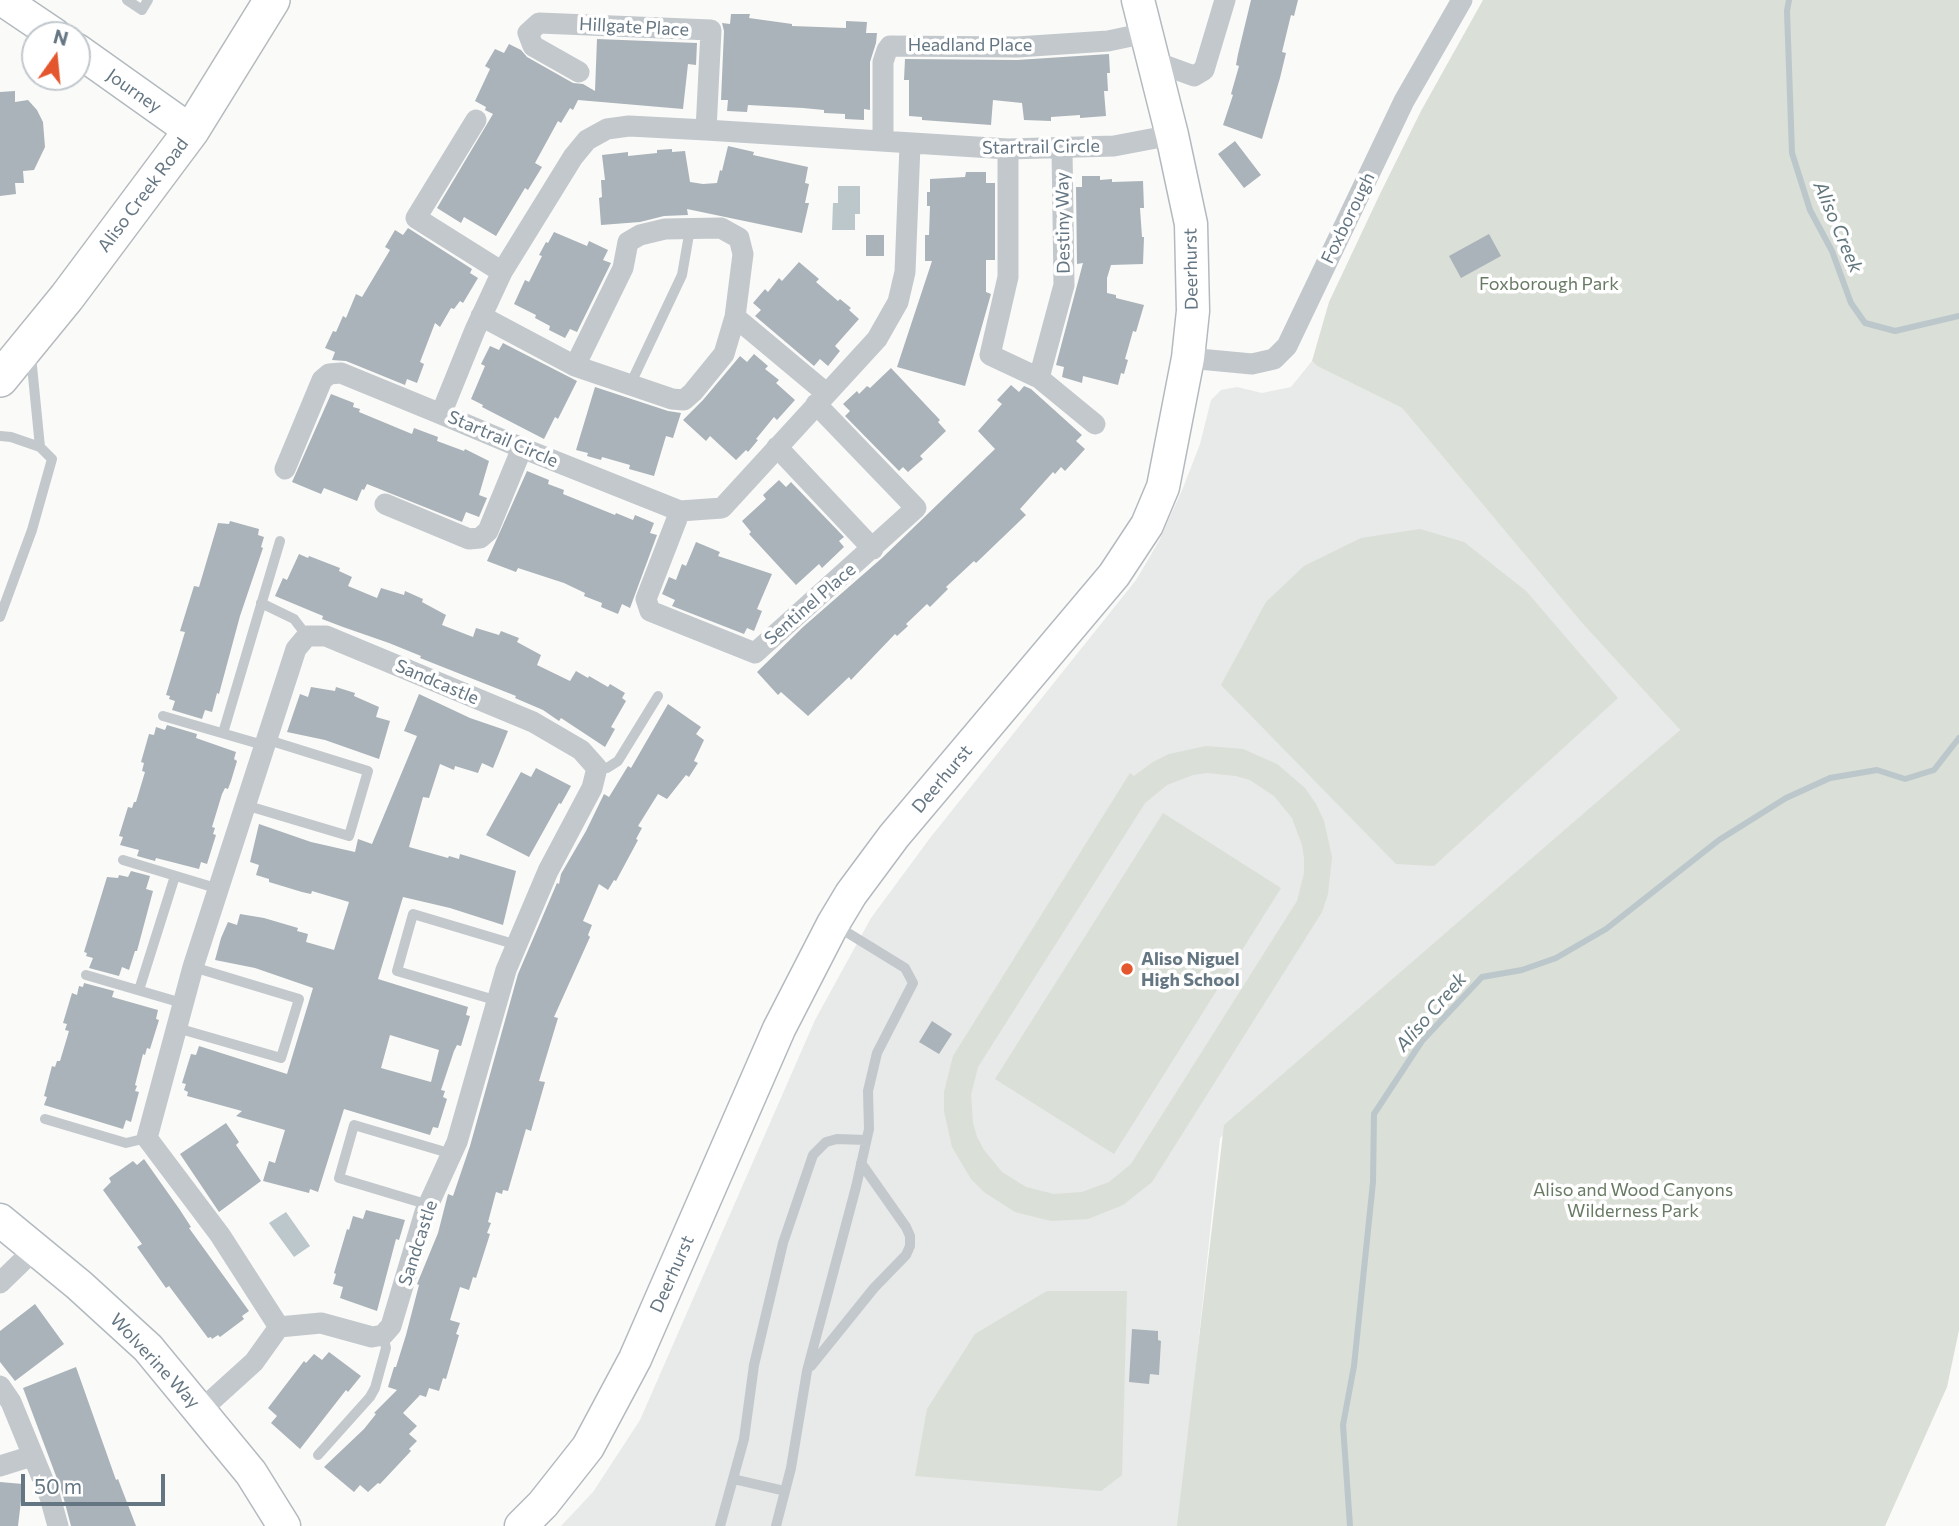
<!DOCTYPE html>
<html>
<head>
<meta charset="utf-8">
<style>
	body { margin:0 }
	#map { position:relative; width:1959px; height:1526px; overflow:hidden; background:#fafaf8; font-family:Commissioner,sans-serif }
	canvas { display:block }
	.north { position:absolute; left:21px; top:21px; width:70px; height:70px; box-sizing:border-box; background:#fff; border:2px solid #c1c8cd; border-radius:50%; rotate:15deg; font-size:19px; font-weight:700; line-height:28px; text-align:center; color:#657683 }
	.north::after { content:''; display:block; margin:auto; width:24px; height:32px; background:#e4572e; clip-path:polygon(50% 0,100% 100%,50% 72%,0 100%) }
	.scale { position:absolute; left:21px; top:1474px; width:144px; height:32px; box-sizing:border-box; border:4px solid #657683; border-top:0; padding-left:9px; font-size:21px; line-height:24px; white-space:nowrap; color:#657683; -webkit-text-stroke:5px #fff; paint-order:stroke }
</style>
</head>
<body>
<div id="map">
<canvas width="1959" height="1526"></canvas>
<div class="north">N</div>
<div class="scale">50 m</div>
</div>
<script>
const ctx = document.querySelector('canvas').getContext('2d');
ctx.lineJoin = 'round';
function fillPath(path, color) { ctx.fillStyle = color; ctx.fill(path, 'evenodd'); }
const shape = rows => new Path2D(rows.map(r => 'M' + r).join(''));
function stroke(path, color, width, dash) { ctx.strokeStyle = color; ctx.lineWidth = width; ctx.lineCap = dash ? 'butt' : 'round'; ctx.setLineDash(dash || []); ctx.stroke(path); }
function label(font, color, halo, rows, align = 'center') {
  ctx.font = font + ' Commissioner,sans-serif'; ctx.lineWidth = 7; ctx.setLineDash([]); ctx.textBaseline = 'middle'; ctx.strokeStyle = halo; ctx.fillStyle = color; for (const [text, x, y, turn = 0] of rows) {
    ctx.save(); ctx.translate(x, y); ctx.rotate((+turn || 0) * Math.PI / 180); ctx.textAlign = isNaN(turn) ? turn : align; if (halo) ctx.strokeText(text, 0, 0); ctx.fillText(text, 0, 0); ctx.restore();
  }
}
fillPath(shape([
	[1312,361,1317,366,1402,408,1582,623,1680,730,1220,1138,1179,1526,561,1526,593,1492,640,1420,815,1020,871,918,930,838,1136,580,1159,541,1183,488,1200,444,1211,400,1221,390,1237,387,1262,393,1291,387]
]), '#e8e9e9');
fillPath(shape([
	[1483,0,1959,0,1959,1330,1947,1387,1885,1526,1177,1526,1224,1125,1680,730,1582,623,1402,408,1317,366,1312,361,1329,302,1379,196,1421,111],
	[1420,529,1464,542,1526,591,1618,698,1434,866,1396,864,1221,685,1266,602,1304,566,1361,538],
	[1206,746,1243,749,1277,764,1305,788,1316,804,1324,821,1332,857,1328,894,1322,912,1152,1182,1123,1205,1088,1219,1051,1221,1015,1212,984,1192,971,1179,952,1147,944,1111,944,1092,953,1056,1130,773,1134,776,1153,762,1169,754],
	[1207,773,1236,776,1250,780,1274,796,1292,818,1302,845,1304,858,1304,873,1297,901,1131,1164,1109,1182,1082,1192,1054,1194,1026,1187,1002,1172,984,1150,977,1137,973,1123,971,1095,978,1067,1145,803,1167,785,1193,775],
	[1163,813,1281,888,1114,1154,995,1079],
	[1047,1291,1127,1291,1122,1475,1101,1491,915,1476,927,1409,975,1334]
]), '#dadfd7');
fillPath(shape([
	[838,186,860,186,860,214,855,214,855,230,832,230,833,203,838,203],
	[286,1212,310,1246,294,1257,269,1223]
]), '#bbc7cb');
stroke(shape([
	[1789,0,1787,11,1792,153,1810,210,1832,251,1851,303,1865,323,1895,331,1959,316],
	[1350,1526,1343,1425,1354,1366,1373,1182,1374,1114,1422,1041,1482,977,1522,970,1556,958,1606,929,1719,840,1786,798,1830,778,1877,770,1905,779,1934,770,1959,738]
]), '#bbc7cb', 6);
fillPath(shape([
	[1251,0,1298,0,1294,16,1291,15,1282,52,1286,53,1280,78,1262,139,1223,125,1233,95,1231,94,1239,66,1236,65,1238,54],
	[731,14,750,14,749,18,792,24,792,26,846,28,846,21,867,22,866,33,877,33,876,43,870,62,870,110,864,109,864,120,845,119,845,114,824,113,824,110,803,108,748,105,747,112,727,111,728,100,721,100,724,31,722,23,730,24],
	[597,39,697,43,696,65,688,64,683,109,578,100,573,110,570,108,561,123,558,121,535,163,542,167,528,190,525,188,496,236,464,217,461,223,437,208,493,114,485,110,486,107,475,101,490,69,485,66,495,49,504,53,509,44,521,50,527,57,573,83,583,84,595,91],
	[1109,54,1110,73,1107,73,1108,91,1104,91,1106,116,1080,118,1080,115,1051,117,1051,121,1024,120,1022,103,993,100,991,125,922,120,922,117,909,116,909,80,904,80,905,59,1017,60],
	[15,91,15,102,28,100,37,110,43,122,45,147,34,170,23,171,24,183,15,183,16,194,0,196,0,92],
	[1235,141,1261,175,1244,188,1218,154],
	[728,146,754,152,753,155,808,167,805,183,809,184,805,203,809,203,802,233,687,209,688,215,664,216,640,222,601,225,599,198,602,197,601,180,605,180,602,155,628,152,628,156,657,153,657,150,672,149,672,152,685,151,690,182,703,184,717,183,720,170,722,171],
	[966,172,986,172,986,183,995,183,995,260,986,260,986,292,991,294,965,386,897,367,932,261,925,261,925,235,929,235,930,206,927,206,927,192,930,192,930,179,965,177],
	[1082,176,1100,176,1100,180,1112,179,1112,182,1143,181,1144,208,1140,208,1142,237,1144,237,1143,264,1111,265,1107,278,1107,293,1116,295,1116,298,1144,305,1136,332,1133,331,1125,359,1128,360,1124,374,1121,373,1118,385,1083,376,1082,383,1062,377,1064,367,1056,365,1083,263,1077,264,1076,187,1082,187],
	[408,228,472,269,470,273,478,278,463,303,460,301,454,309,451,308,440,327,435,323,420,362,424,364,417,383,407,379,405,385,346,361,332,360,335,352,325,348,333,331,336,332,343,316,346,318,356,294,362,297,390,250,385,247,395,230,403,235],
	[554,232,587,246,589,241,608,250,603,260,611,263,577,332,570,329,565,338,549,330,550,326,535,318,536,315,514,304,525,280,529,282,542,256,539,255,546,242,548,243],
	[1489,234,1501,256,1461,278,1449,256],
	[866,235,884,235,884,256,866,256],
	[799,262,819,279,816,282,838,301,840,299,851,308,849,310,859,319,835,346,840,351,828,366,820,359,814,366,755,316,761,310,753,303,765,289,768,292,779,278,782,281],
	[503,343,577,381,558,419,555,417,544,439,482,407,483,405,471,399,485,366,481,364,490,346,499,350],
	[754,354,768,366,765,369,779,380,776,383,795,400,777,420,774,417,756,439,758,440,748,452,746,450,736,460,710,436,706,441,683,420,703,400,740,356,747,362],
	[891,368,940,420,938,422,946,431,920,456,923,459,908,472,903,467,899,471,845,416,850,411,843,404,857,391,859,394,867,386,870,388],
	[1011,385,1019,392,1024,386,1031,389,1082,435,1076,441,1085,449,1065,471,1061,467,1055,474,1053,472,1020,509,1026,515,976,563,974,561,946,587,948,589,930,607,927,604,906,624,908,626,897,636,895,634,851,680,849,677,808,716,781,692,778,695,757,672,803,627,882,558,995,449,978,431,1002,404,997,400],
	[595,387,668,411,681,413,673,438,666,436,654,476,629,469,630,465,602,457,601,460,587,456,588,453,576,450],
	[331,394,354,403,353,407,360,409,359,412,412,434,414,428,438,437,437,441,464,451,465,449,489,461,479,495,487,498,479,517,466,512,462,522,367,484,364,490,362,489,357,501,324,488,321,494,292,482],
	[527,471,549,480,548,484,564,490,563,494,615,515,616,513,633,520,635,515,654,523,650,533,657,535,630,608,622,604,618,614,601,607,602,603,584,596,585,593,564,583,518,568,516,572,487,561],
	[779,480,786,487,791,482,844,537,839,541,844,547,822,568,819,564,796,585,749,534,751,532,742,521,766,499,763,495],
	[230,521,259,529,258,535,264,537,261,547,263,548,240,616,219,694,217,693,212,712,205,710,202,719,172,710,175,701,169,699,170,696,166,695,185,632,180,631,194,586,199,587,218,523,229,524],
	[696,542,720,552,718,556,772,574,757,609,762,611,754,631,747,628,744,634,672,606,675,600,662,594,669,577,676,580,682,564,686,566],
	[299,554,308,558,309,556,340,568,339,571,352,577,348,586,377,598,381,588,404,595,405,591,423,599,422,602,446,615,442,625,473,637,476,628,499,635,501,631,519,638,517,642,541,655,537,665,570,681,576,671,588,678,589,676,608,687,610,684,625,693,622,698,626,701,611,727,615,729,605,747,561,718,559,721,543,710,515,698,516,696,420,658,421,656,389,643,343,627,322,619,323,616,275,596,283,578,287,580],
	[311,687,335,691,336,687,355,693,354,696,379,707,376,717,390,721,379,759,325,740,287,732,300,694,308,697],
	[419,694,470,718,508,731,493,768,482,763,478,773,455,766,454,770,440,764,429,798,423,797,409,847,448,858,449,856,459,859,460,854,516,871,503,925,450,908,403,897,378,979,468,1007,466,1015,470,1016,461,1046,457,1045,454,1051,441,1090,445,1091,443,1097,447,1099,438,1128,433,1127,430,1135,344,1109,318,1192,310,1189,309,1193,263,1181,269,1161,275,1163,285,1130,236,1116,242,1111,187,1096,188,1092,184,1090,186,1084,182,1083,191,1054,196,1055,199,1046,287,1074,313,988,255,968,215,960,221,938,228,922,237,925,240,914,264,918,298,928,297,931,308,934,306,942,334,950,349,902,312,891,311,894,302,892,269,882,269,879,256,875,259,865,250,862,259,824,311,842,355,852,358,839,372,844,417,736,404,731],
	[390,1035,439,1050,431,1082,381,1068],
	[668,704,701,727,696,734,704,740,694,761,698,763,689,777,686,775,667,799,658,794,638,826,642,828,636,839,638,840,616,881,614,880,608,890,599,884,583,921,592,925,588,935,590,937,554,1017,558,1018,539,1081,545,1082,531,1131,526,1129,508,1191,503,1190,502,1194,496,1192,488,1222,491,1223,487,1233,490,1234,476,1278,473,1277,469,1290,460,1287,450,1320,460,1323,456,1334,459,1335,446,1379,443,1378,439,1391,429,1388,426,1397,420,1395,403,1413,417,1426,409,1434,417,1441,409,1449,411,1451,380,1484,378,1483,368,1492,360,1485,354,1492,324,1467,364,1429,376,1414,374,1413,397,1390,388,1387,394,1367,396,1367,406,1335,419,1285,417,1284,438,1233,448,1194,453,1196,470,1146,518,974,557,883,559,884,561,874,586,831,604,794,609,797,628,766,631,768],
	[167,725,197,734,196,738,236,752,234,759,237,761,231,781,228,789,225,788,222,794,212,827,215,828,213,834,216,835,207,864,201,862,199,869,156,858,155,861,137,856,139,850,120,845,123,837,119,836,128,807,132,808,134,802,136,802,145,772,142,771,144,763,141,762,149,734,154,735,156,727,165,730],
	[536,768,571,786,561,804,559,803,529,857,486,835,521,772,531,777],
	[131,871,150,876,146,889,153,891,137,951,135,951,129,970,122,967,119,976,89,968,93,958,86,956,87,953,84,952,107,877,118,878,119,875,128,877],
	[84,983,114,991,112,997,158,1010,156,1019,159,1020,150,1049,147,1048,145,1055,143,1054,135,1085,137,1086,135,1091,139,1092,131,1122,126,1120,123,1129,44,1105,47,1097,44,1096,52,1066,55,1067,57,1061,60,1061,69,1031,65,1030,67,1024,63,1023,72,993,77,995,79,986,83,987],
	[932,1021,952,1034,939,1054,919,1042],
	[226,1123,239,1142,236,1145,261,1181,219,1212,180,1154],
	[144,1159,180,1210,191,1227,189,1228,249,1311,242,1316,244,1319,220,1337,218,1335,212,1339,211,1337,208,1338,169,1286,166,1288,137,1247,142,1244,103,1190,111,1182,109,1178,133,1161,137,1165],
	[366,1210,405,1220,399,1240,396,1239,377,1311,340,1298,343,1287,333,1284,336,1274,334,1273,347,1229,349,1230,353,1216,363,1219],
	[35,1304,64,1344,15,1381,0,1362,0,1331],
	[1132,1329,1158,1331,1158,1340,1161,1341,1159,1375,1150,1374,1149,1384,1129,1382],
	[329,1352,361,1376,348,1392,346,1390,300,1449,271,1423,277,1416,268,1408,304,1361,306,1363,314,1354,322,1360],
	[76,1367,116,1480,118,1479,136,1526,71,1526,62,1492,23,1388],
	[0,1482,23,1484,18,1526,0,1526]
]), '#aab3b9');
const secondary = shape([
	[3,0,55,35],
	[77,50,191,131],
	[0,1220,79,1285,148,1348,251,1473,284,1526],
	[521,1526,543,1504,588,1447,635,1359,779,1029,833,924,851,894,894,836,1114,575,1147,525,1163,487,1188,358,1193,311,1191,224,1172,135,1138,0]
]);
const primary = shape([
	[0,379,67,297,191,131,272,0]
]);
stroke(secondary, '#b3babf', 35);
stroke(primary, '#b5babe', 38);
stroke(shape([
	[127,0,142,10,148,0],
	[31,356,40,447],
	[630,385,682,275,690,229],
	[0,436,11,437,40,447,52,459,32,530,0,617],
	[261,603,294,619,307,636],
	[163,716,263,745],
	[223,733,280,541],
	[597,768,607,768,618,761,658,696],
	[245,805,349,836,368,771,265,739],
	[123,860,219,889],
	[86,975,182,1003],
	[139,990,175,876],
	[498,1001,397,971,413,914,517,945],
	[177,1028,281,1058,299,999,193,967],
	[45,1119,126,1143,147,1138],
	[429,1205,339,1178,354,1125,452,1154],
	[811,1366,874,1288,906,1255,910,1246,910,1236,906,1227,861,1163],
	[318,1455,370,1397,375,1388,386,1348,383,1335],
	[733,1479,785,1491],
	[720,1526,744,1439,754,1365,783,1243,813,1155,826,1142,837,1139,866,1140],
	[776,1526,791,1468,807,1371,856,1187,869,1129,868,1091,877,1053,913,983,905,968,835,925]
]), '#c3c8cc', 10);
stroke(shape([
	[1153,61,1194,76,1204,70,1225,0],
	[579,72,533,46,528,33,539,23,711,30,706,130],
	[476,120,416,218,502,272],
	[883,141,883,62,887,50,890,46,1017,47,1108,41,1146,33],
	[910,145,905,272,898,302,877,339,722,508,680,511,522,448,441,414,475,330,502,272,573,157,587,140,607,129,629,126,706,130,1008,149,1114,146,1172,135],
	[1008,149,1008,277,990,355,1039,378],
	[1062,149,1064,285,1039,378,1095,424],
	[481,316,575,366,672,399,684,400,693,392,724,354,735,317],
	[1188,358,1252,364,1274,359,1287,346,1404,101,1462,0],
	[575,366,623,268,628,242,640,235,665,229,721,228,739,238,743,254,735,317,826,393],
	[777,447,873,549],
	[285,469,322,380,329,374,341,373,441,414],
	[385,504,469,539,480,538,488,531,522,448],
	[680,511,646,599,650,611,755,653,916,508,816,404],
	[0,1283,36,1248],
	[0,1386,11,1402,50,1497,58,1526],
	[201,1410,254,1362,279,1327,321,1323,372,1337,383,1335,391,1326,425,1212,457,1142,506,970,548,871,592,788,597,768,581,750,533,722,326,636,307,636,296,649,193,967,147,1138,220,1235,279,1327],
	[0,1466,32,1456]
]), '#c3c8cc', 21);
stroke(secondary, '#fff', 32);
stroke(primary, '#fff', 35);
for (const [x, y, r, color] of [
	[1127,969,7,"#e4572e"]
]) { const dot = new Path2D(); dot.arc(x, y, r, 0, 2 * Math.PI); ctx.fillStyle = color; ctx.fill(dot); stroke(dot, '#fff', 2.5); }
label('18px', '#657683', '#fff', [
	["Hillgate Place",634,27,3],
	["Headland Place",970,45],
	["Journey",134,91,35],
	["Startrail Circle",1041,147,-1],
	["Aliso Creek Road",143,195,-53],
	["Foxborough",1348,218,-64],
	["Destiny Way",1063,223,-91],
	["Deerhurst",1191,269,-91],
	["Startrail Circle",503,439,23],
	["Sentinel Place",810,604,-41],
	["Sandcastle",437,682,23],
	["Deerhurst",942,779,-50],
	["Sandcastle",418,1243,-72],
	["Deerhurst",672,1274,-66],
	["Wolverine Way",155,1361,47]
]);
label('18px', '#687a64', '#fff', [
	["Foxborough Park",1549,284],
	["Aliso and Wood Canyons",1633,1190],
	["Wilderness Park",1633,1211]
]);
label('bold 18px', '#657683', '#fff', [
	["Aliso Niguel",1141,959],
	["High School",1141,980]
], 'left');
label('italic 19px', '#60757c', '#fff', [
	["Aliso Creek",1838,227,67],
	["Aliso Creek",1431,1012,-49]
]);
</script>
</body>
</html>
